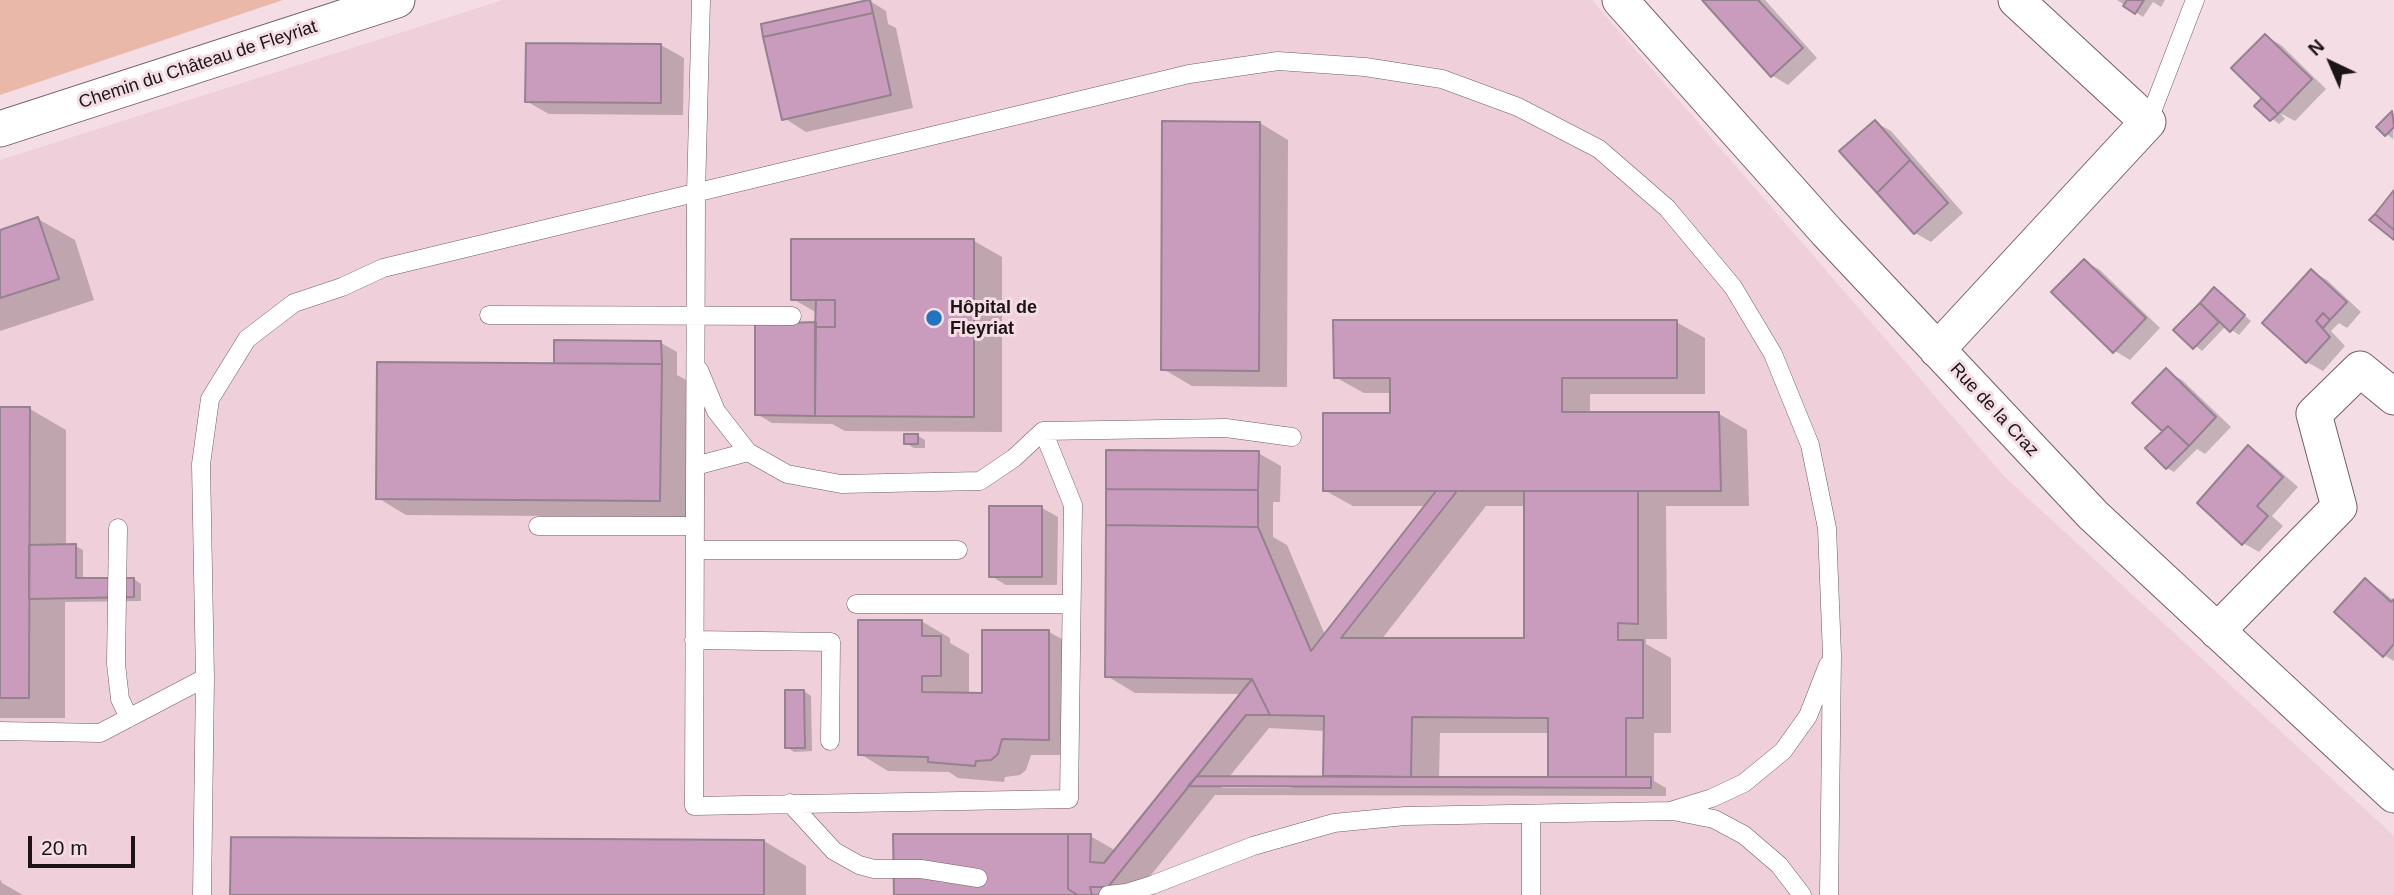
<!DOCTYPE html>
<html>
<head>
<meta charset="utf-8">
<style>
	body { margin:0 }
	#map { position:relative; width:2394px; height:895px; overflow:hidden; background:#f5dde5; font-family:Helvetica,sans-serif }
	canvas { display:block }
	.north { position:absolute; left:2296px; top:28px; width:70px; height:70px; -webkit-text-stroke:5px #f5dde5; paint-order:stroke; rotate:316deg; font-size:19px; font-weight:700; line-height:28px; text-align:center; color:#1c1416 }
	.north::after { content:''; display:block; margin:auto; width:24px; height:32px; background:#1c1416; clip-path:polygon(50% 0,100% 100%,50% 72%,0 100%) }
	.scale { position:absolute; left:28px; top:836px; width:107px; height:32px; box-sizing:border-box; border:4px solid #1c1416; border-top:0; padding-left:9px; font-size:21px; line-height:24px; white-space:nowrap; color:#1c1416; -webkit-text-stroke:5px #f5dde5; paint-order:stroke }
</style>
</head>
<body>
<div id="map">
<canvas width="2394" height="895"></canvas>
<div class="north">N</div>
<div class="scale">20 m</div>
</div>
<script>
const ctx = document.querySelector('canvas').getContext('2d');
ctx.lineJoin = 'round';
function fillPath(path, color) { ctx.fillStyle = color; ctx.fill(path, 'evenodd'); }
const shape = rows => new Path2D(rows.map(r => 'M' + r).join(''));
function stroke(path, color, width, dash) { ctx.strokeStyle = color; ctx.lineWidth = width; ctx.lineCap = dash ? 'butt' : 'round'; ctx.setLineDash(dash || []); ctx.stroke(path); }
function label(font, color, halo, rows, align = 'center') {
  ctx.font = font + ' Helvetica,sans-serif'; ctx.lineWidth = 6; ctx.setLineDash([]); ctx.textBaseline = 'middle'; ctx.strokeStyle = halo; ctx.fillStyle = color; for (const [text, x, y, turn = 0] of rows) {
    ctx.save(); ctx.translate(x, y); ctx.rotate((+turn || 0) * Math.PI / 180); ctx.textAlign = isNaN(turn) ? turn : align; if (halo) ctx.strokeText(text, 0, 0); ctx.fillText(text, 0, 0); ctx.restore();
  }
}
fillPath(shape([
	[503,0,1592,0,2004,476,2394,836,2394,895,0,895,0,160]
]), '#efcfd9');
fillPath(shape([
	[0,0,283,0,0,95]
]), '#eab8a8');
fillPath(shape([
	[1704,0,1765,0,1817,58,1788,85,1773,76],
	[2117,0,2165,0,2161,7,2153,2,2143,17],
	[870,1,886,11,888,24,896,28,913,108,806,132,784,118],
	[2265,36,2281,45,2326,89,2295,121,2280,113,2285,119,2279,124,2256,106,2262,100],
	[661,45,684,58,683,115,549,114,526,101],
	[2393,113,2394,114,2393,139,2378,127],
	[1875,122,1891,131,1963,213,1931,242,1915,233,1842,151],
	[1260,123,1288,140,1287,387,1192,386,1163,369],
	[38,219,75,240,94,300,0,331,0,232],
	[974,241,1002,257,1002,432,845,431,832,424,772,423,757,414,817,323,817,313,793,299],
	[2084,261,2100,270,2160,328,2130,360,2115,351],
	[2311,271,2327,280,2361,312,2347,328,2339,323,2331,331,2345,346,2323,371,2307,362,2264,322],
	[2215,290,2251,321,2239,335,2226,326,2202,351,2176,330],
	[1676,322,1705,338,1705,394,1590,394,1590,414,1719,414,1747,430,1749,506,1666,506,1667,639,1646,639,1646,644,1671,658,1671,733,1654,733,1654,781,1666,788,1666,796,1215,795,1135,895,896,895,1090,836,1113,849,1113,855,1242,694,1135,693,1107,676,1258,453,1281,466,1280,502,1273,502,1273,537,1287,545,1325,635,1426,506,1353,506,1324,490,1391,414,1391,393,1364,393,1335,377],
	[1486,506,1526,506,1526,640,1381,640],
	[1269,728,1325,731,1325,778,1229,777],
	[1440,733,1550,733,1549,778,1439,778],
	[1222,785,1292,785,1292,788,1222,788],
	[661,343,677,352,677,375,690,382,689,517,406,515,378,498,558,365,556,362],
	[2166,371,2182,380,2231,427,2205,454,2197,449,2174,472,2167,468,2165,431,2163,430],
	[0,409,30,409,66,430,66,546,75,546,83,550,83,580,134,579,141,584,141,601,65,602,65,718,0,718],
	[918,436,925,440,925,448,914,448,906,443],
	[2248,447,2264,457,2298,487,2272,516,2283,526,2259,552,2243,543],
	[1042,508,1058,517,1057,585,1006,585,991,576],
	[2365,580,2381,590,2394,601,2394,661,2384,655],
	[921,621,950,638,950,643,969,654,969,694,984,694,1049,632,1078,648,1077,755,1031,755,1026,770,1020,775,1005,777,1004,782,958,778,949,772,888,771,860,754],
	[804,691,811,696,812,751,794,752,787,747],
	[764,841,806,866,806,895,232,895],
	[0,879,2,883,23,895,0,895]
]), '#0003');
const building = shape([
	[868,0,870,0,873,13,763,37,761,24,868,0],
	[1702,0,1758,0,1803,48,1771,77,1702,0],
	[2127,0,2144,0,2135,14,2123,6,2127,0],
	[873,13,891,95,782,120,763,37,873,13],
	[2265,34,2312,79,2278,114,2231,68,2265,34],
	[526,43,661,44,661,103,525,102,526,43],
	[2262,98,2278,114,2270,121,2254,106,2262,98],
	[2392,111,2394,127,2385,136,2376,127,2392,111],
	[1875,120,1910,160,1877,193,1839,151,1875,120],
	[1162,121,1260,122,1259,371,1161,370,1162,121],
	[1910,160,1948,203,1914,234,1877,193,1910,160],
	[2394,190,2394,230,2375,214,2394,190],
	[2375,214,2394,230,2394,240,2369,220,2375,214],
	[38,217,59,279,0,298,0,230,38,217],
	[791,239,974,239,974,417,815,416,815,327,835,327,835,300,791,300,791,239],
	[2084,259,2146,318,2113,353,2051,292,2084,259],
	[2311,269,2347,302,2330,320,2323,313,2316,321,2330,337,2306,363,2262,323,2311,269],
	[2214,287,2245,315,2230,332,2200,303,2214,287],
	[816,300,835,300,835,327,815,327,816,300],
	[2200,303,2219,322,2193,349,2173,330,2200,303],
	[2323,313,2330,320,2323,328,2316,321,2323,313],
	[1333,320,1677,320,1677,378,1562,378,1562,412,1719,412,1721,491,1323,491,1323,413,1390,413,1390,378,1334,378,1333,320],
	[816,322,815,416,755,415,755,324,816,322],
	[554,340,661,341,662,364,554,363,554,340],
	[377,362,662,364,660,501,376,499,377,362],
	[2166,368,2216,417,2189,446,2168,426,2162,431,2132,403,2166,368],
	[0,407,30,407,29,698,0,698,0,407],
	[2168,426,2189,446,2166,469,2145,448,2168,426],
	[904,434,918,434,918,444,904,444,904,434],
	[2248,445,2283,477,2257,506,2268,516,2242,545,2197,503,2248,445],
	[1106,450,1259,451,1258,490,1106,489,1106,450],
	[1106,489,1258,490,1258,527,1106,525,1106,489],
	[1436,491,1457,491,1341,638,1524,638,1524,491,1638,491,1638,624,1618,623,1618,640,1643,640,1643,718,1626,718,1626,777,1548,777,1548,718,1412,717,1411,777,1323,776,1324,716,1270,715,1252,679,1105,677,1106,525,1258,527,1311,651,1436,491],
	[989,506,1042,506,1042,577,989,577,989,506],
	[76,544,76,578,134,578,134,597,29,599,29,545,76,544],
	[2365,578,2391,602,2394,599,2394,644,2383,657,2334,612,2365,578],
	[858,620,922,620,922,636,941,636,941,676,922,676,922,692,982,693,982,630,1049,630,1049,740,1002,739,998,754,991,760,976,761,975,766,928,762,928,757,858,755,858,620],
	[1252,679,1270,715,1246,715,1108,887,1090,887,1092,895,1078,895,1068,889,1068,834,1091,834,1090,862,1104,863,1252,679],
	[785,690,804,690,805,748,785,748,785,690],
	[1197,776,1411,777,1651,777,1651,788,1188,786,1197,776],
	[893,834,1068,834,1068,889,1078,895,894,895,893,834],
	[231,837,764,840,764,895,230,895,231,837],
	[1090,887,1108,887,1102,895,1092,895,1090,887]
]);
fillPath(building, '#c99cbe');
stroke(building, '#94828f', 2);
const lane = shape([
	[701,0,696,193,694,806,1069,799,1073,505,1043,431],
	[2148,122,2195,0],
	[489,315,792,316],
	[699,370,716,411,748,452,787,474,841,484,980,481,1014,458,1043,431,1226,428,1292,437],
	[695,466,748,452],
	[538,526,695,526],
	[118,528,116,664,120,699,129,718],
	[695,550,958,550],
	[856,604,1071,604],
	[694,640,831,642,830,741],
	[0,731,100,733,205,678],
	[790,803,834,851,859,865,874,869,921,869,978,878],
	[1673,811,1714,819,1744,835,1779,865,1802,895],
	[1531,814,1531,895],
	[202,895,205,678,201,464,210,399,247,339,294,303,342,287,383,268,1189,74,1278,61,1365,67,1442,79,1518,107,1599,149,1667,208,1733,287,1773,354,1810,445,1827,528,1832,655,1829,895],
	[1108,895,1126,893,1152,885,1253,846,1334,823,1405,816,1670,811,1712,798,1744,783,1783,751,1808,716,1828,665]
]);
const street = shape([
	[1620,0,1827,232,2093,515,2394,795],
	[0,129,397,0],
	[1937,350,2148,122,2016,0],
	[2217,631,2339,507,2314,414,2360,369,2394,397]
]);
stroke(lane, '#735e65', 19);
stroke(street, '#735e65', 37);
stroke(lane, '#fff', 18);
stroke(street, '#fff', 35);
for (const [x, y, r, color] of [
	[934,318,9,"#2174c2"]
]) { const dot = new Path2D(); dot.arc(x, y, r, 0, 2 * Math.PI); ctx.fillStyle = color; ctx.fill(dot); stroke(dot, '#f5dde5', 2.5); }
label('18px', '#1c1416', '#f5dde5', [
	["Chemin du Château de Fleyriat",198,65,-18],
	["Rue de la Craz",1994,410,47]
]);
label('bold 18px', '#1c1416', '#f5dde5', [
	["Hôpital de",950,308],
	["Fleyriat",950,329]
], 'left');
</script>
</body>
</html>
